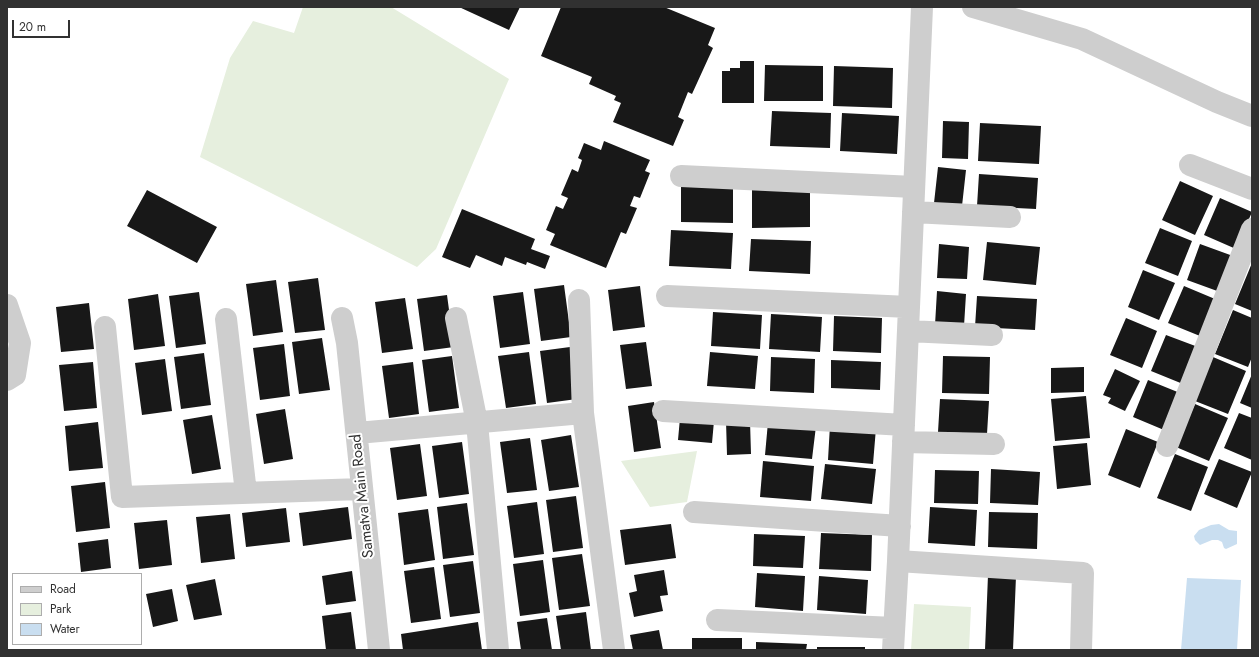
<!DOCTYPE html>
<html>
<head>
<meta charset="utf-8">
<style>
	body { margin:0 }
	#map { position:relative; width:1259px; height:657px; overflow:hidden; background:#fff; font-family:Jost,sans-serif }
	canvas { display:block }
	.frame { position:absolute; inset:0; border:8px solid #313131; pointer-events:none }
	.legend { position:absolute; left:12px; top:573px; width:130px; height:72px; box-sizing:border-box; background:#fff; border:1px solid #adadad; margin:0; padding:5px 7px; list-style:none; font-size:12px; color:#313131 }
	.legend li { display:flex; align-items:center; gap:8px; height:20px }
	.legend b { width:20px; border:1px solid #adadad }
	.scale { position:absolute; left:12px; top:20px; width:58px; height:18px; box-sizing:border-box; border:2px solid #313131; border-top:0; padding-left:5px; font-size:12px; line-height:14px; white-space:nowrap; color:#313131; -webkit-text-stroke:3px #fff; paint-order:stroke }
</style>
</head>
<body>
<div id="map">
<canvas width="1259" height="657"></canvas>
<div class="frame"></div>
<ul class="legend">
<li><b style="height:5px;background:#cecece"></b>Road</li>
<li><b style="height:11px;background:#e6efde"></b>Park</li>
<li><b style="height:11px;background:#c9def0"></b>Water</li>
</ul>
<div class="scale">20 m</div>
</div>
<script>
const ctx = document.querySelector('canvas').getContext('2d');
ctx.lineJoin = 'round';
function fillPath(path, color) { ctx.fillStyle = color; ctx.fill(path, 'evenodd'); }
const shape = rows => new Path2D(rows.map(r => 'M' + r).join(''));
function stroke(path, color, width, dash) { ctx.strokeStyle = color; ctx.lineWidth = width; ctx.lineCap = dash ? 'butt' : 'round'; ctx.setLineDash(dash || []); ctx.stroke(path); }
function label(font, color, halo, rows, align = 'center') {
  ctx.font = font + ' Jost,sans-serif'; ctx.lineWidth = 4; ctx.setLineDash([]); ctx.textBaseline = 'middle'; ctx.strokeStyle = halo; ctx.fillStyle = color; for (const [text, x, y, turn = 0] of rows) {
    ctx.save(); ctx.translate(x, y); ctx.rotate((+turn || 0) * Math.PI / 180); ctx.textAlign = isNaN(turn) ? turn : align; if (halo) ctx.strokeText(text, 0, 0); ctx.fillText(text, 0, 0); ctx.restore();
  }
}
fillPath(shape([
	[303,7,391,7,509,79,436,249,417,267,200,157,230,58,253,21,294,33],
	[697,451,687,502,650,507,621,461],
	[914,604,971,607,969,650,911,650]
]), '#e6efde');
fillPath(shape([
	[1219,524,1229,530,1237,531,1237,544,1226,549,1224,548,1222,542,1218,540,1212,540,1200,545,1195,540,1194,536,1199,530,1211,525],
	[1187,578,1241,580,1237,650,1181,650]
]), '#c9def0');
fillPath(shape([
	[459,7,520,7,509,30],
	[561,7,664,7,715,28,708,45,713,48,692,94,688,92,678,117,684,120,673,146,613,122,621,103,614,100,616,96,589,84,592,77,541,56],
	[740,61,754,61,754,103,722,103,722,71,730,71,730,68,740,68],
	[765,65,823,66,823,101,764,101],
	[834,66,893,68,892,108,833,106],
	[772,111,831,113,830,148,770,146],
	[842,113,899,116,897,154,840,151],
	[943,121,969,122,968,159,942,158],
	[980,123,1041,126,1039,164,978,161],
	[604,141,650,160,645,171,650,173,640,198,634,196,630,206,637,208,626,234,621,232,606,268,550,245,555,234,546,230,556,206,563,209,568,198,561,195,572,169,578,172,582,160,578,158,584,143,601,150],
	[938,167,966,170,962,206,934,203],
	[979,174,1038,178,1036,209,977,206],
	[1180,181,1213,196,1195,235,1162,220],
	[681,184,733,185,733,223,681,222],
	[752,188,810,188,810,227,752,228],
	[147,190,217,227,197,263,127,226],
	[1220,198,1252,212,1236,249,1204,235],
	[462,209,535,239,531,249,550,256,545,269,527,262,526,265,505,257,502,266,476,255,470,268,442,257],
	[1160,228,1192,241,1178,276,1145,263],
	[671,230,733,233,731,269,669,266],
	[751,239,811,241,810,274,749,271],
	[987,242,1040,247,1036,285,983,280],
	[939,244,969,247,967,279,937,278],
	[1200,244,1233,256,1220,292,1187,280],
	[1252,263,1252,311,1235,304],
	[1143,270,1175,283,1159,320,1128,307],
	[318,278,325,330,295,333,288,282],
	[276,280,283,332,253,336,246,284],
	[564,285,571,337,541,341,534,289],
	[640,286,645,327,613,331,608,290],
	[1184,286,1215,299,1200,336,1168,323],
	[937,291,966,294,964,326,935,325],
	[199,292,206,344,176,348,169,296],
	[523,292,530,344,500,348,493,296],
	[158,294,165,346,134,350,128,299],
	[447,295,454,347,424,351,417,299],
	[977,296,1037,299,1035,330,975,327],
	[405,298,413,349,382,353,375,302],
	[89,303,94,349,61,352,56,307],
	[1233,310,1252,318,1252,357,1248,367,1215,354],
	[713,312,762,315,760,349,711,346],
	[771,314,822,317,820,352,769,349],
	[834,316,882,318,881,353,833,351],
	[1126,318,1157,331,1142,368,1110,355],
	[1166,335,1198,347,1183,384,1151,371],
	[322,338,330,390,299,394,292,342],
	[646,342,652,386,626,389,620,345],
	[284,344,290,396,260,400,253,348],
	[570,347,577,399,547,403,540,351],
	[529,352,536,404,506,408,498,356],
	[710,352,758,356,755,389,707,386],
	[204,353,211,405,181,409,174,357],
	[452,356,459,408,429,412,422,360],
	[943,356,990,357,989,394,942,393],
	[771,357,815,359,814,393,770,391],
	[1213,357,1246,371,1228,414,1195,401],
	[165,359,172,411,142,415,135,363],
	[831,360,881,362,880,390,831,388],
	[93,362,97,408,64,411,59,365],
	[413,362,419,414,389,418,382,366],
	[1084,367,1084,392,1051,393,1051,368],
	[1115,369,1140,381,1125,411,1108,403,1111,398,1103,395],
	[1252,374,1252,408,1240,403],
	[1148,380,1180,393,1164,430,1133,417],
	[1086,396,1090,438,1055,441,1051,399],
	[940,399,989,401,987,434,938,432],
	[654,402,661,448,634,452,628,406],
	[1195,404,1228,418,1209,461,1176,447],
	[285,409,293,459,264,464,256,414],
	[1239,413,1252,418,1252,460,1224,448],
	[212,415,221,469,192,474,183,420],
	[680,418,714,421,712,443,678,440],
	[726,421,750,421,751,454,727,455],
	[98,422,103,468,69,471,65,426],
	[768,422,816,426,812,459,765,455],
	[830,425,876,428,873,464,828,460],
	[1126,429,1158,442,1140,488,1108,475],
	[571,435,579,487,549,491,541,440],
	[530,438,537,490,507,493,500,442],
	[462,442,469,494,439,498,432,446],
	[1087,443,1091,485,1057,489,1053,446],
	[420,444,427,496,397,500,390,448],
	[1175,454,1208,467,1191,511,1157,498],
	[1219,459,1252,472,1237,508,1204,494],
	[763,461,814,466,811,501,760,497],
	[825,464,876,469,872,504,821,499],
	[991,469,1040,472,1038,505,990,503],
	[935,470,979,471,978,504,934,503],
	[105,482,110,528,76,532,71,486],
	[576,496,583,548,553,552,546,500],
	[537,502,544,554,514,558,507,506],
	[467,503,474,555,443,559,437,507],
	[348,507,352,539,303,546,299,513],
	[930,507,977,510,975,546,928,543],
	[286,508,290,542,246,547,242,513],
	[428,509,435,560,404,565,398,513],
	[989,512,1038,513,1037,549,988,547],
	[230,514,235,559,201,563,196,517],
	[167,520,172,565,139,569,134,523],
	[671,524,676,558,625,565,620,530],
	[821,533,872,535,871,571,819,569],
	[754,534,805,536,803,568,753,566],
	[108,539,111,568,81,572,78,543],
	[582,554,590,606,559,610,552,558],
	[543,560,550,612,520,616,513,564],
	[473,561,480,613,450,617,443,565],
	[434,567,441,619,411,623,404,571],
	[664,570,668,595,660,596,663,611,634,617,629,593,637,591,634,575],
	[352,571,356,601,326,605,322,576],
	[757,573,805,576,803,611,755,607],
	[988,575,1016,576,1013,650,985,650],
	[819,576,868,580,866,614,817,610],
	[215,579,222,615,194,620,186,585],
	[172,589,178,621,153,627,146,594],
	[351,612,356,650,326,650,322,616],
	[586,612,591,650,561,650,556,616],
	[547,618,552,650,521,650,517,622],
	[478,622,482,650,403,650,401,634],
	[659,630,663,650,633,650,630,635],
	[692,638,742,638,742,650,692,650],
	[756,642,807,644,806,650,756,650],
	[817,647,865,647,865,650,817,650]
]), '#181818');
stroke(shape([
	[1190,165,1252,189],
	[681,176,914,187],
	[913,212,1010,217],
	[667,296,909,307],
	[579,300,583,413,614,650],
	[7,305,20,343,15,375,7,380],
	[342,318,347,343,379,650],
	[456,318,477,423,498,650],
	[226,319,246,493],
	[105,327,122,497,362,489],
	[908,331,992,335],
	[663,411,904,425],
	[357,433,583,413],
	[903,442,994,444],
	[1167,446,1252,229],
	[694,512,900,526],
	[898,561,1083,573,1081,650],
	[717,620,894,628],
	[893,650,898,561,922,7]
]), '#cecece', 22);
stroke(shape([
	[973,7,1082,39,1217,102,1252,116]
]), '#cecece', 22);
label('15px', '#313131', '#fff', [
	["Samatva Main Road",363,496,-96]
]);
</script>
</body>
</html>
